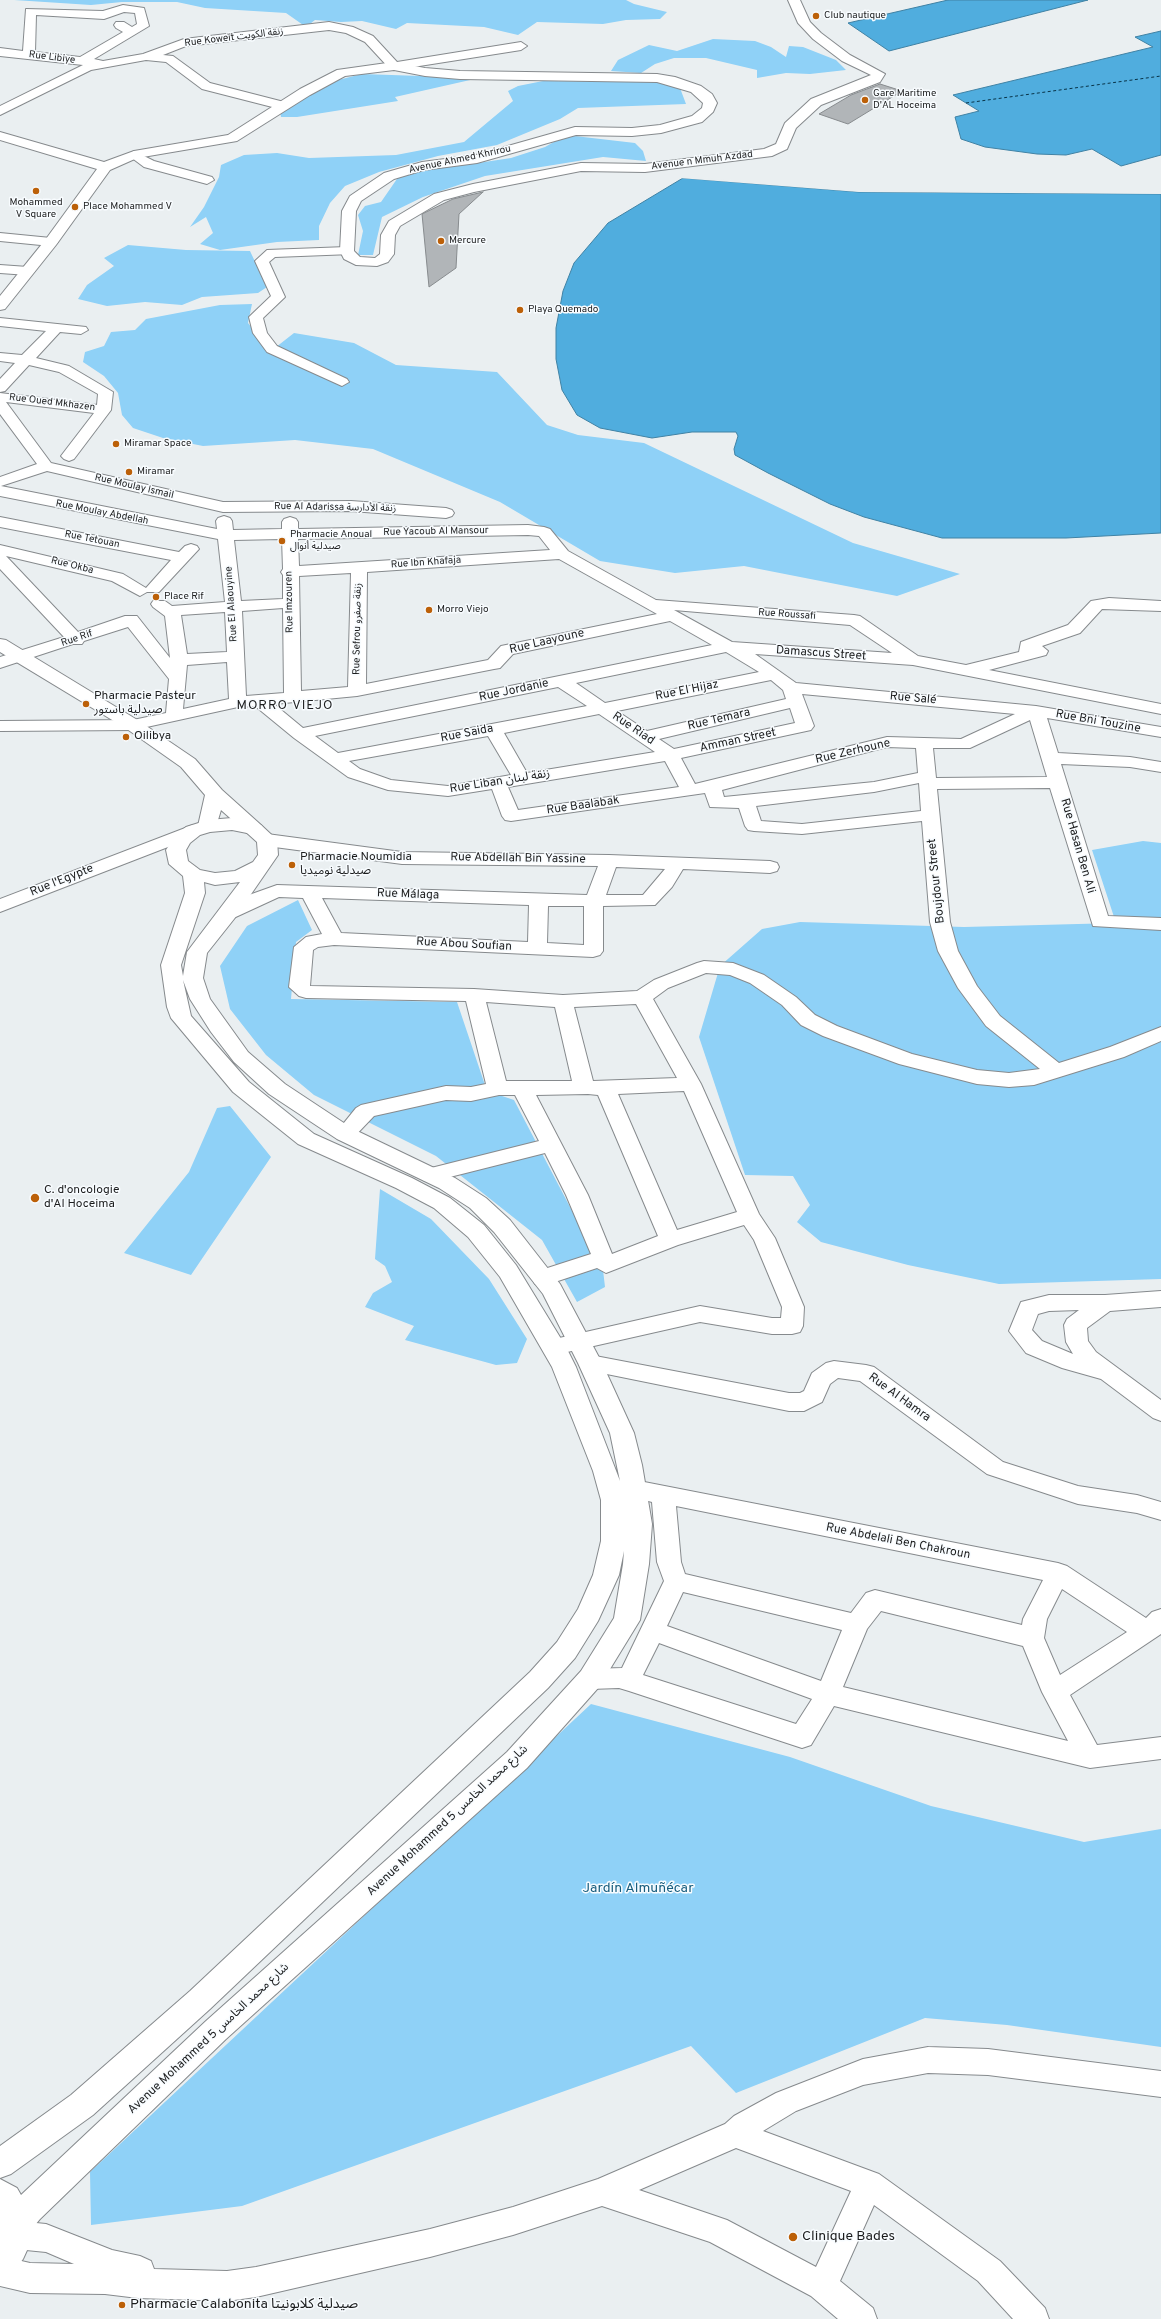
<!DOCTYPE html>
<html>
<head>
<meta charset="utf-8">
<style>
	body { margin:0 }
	canvas { display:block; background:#eaeff1 }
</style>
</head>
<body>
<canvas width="1161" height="2319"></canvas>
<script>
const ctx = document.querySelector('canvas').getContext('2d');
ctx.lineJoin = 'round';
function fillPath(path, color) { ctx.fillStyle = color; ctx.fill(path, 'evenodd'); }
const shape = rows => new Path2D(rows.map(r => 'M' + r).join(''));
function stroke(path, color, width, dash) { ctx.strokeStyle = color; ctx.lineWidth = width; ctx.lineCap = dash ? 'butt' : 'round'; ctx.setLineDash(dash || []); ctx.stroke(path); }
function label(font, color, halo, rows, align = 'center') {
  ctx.font = font + ' Overpass,"Noto Sans Arabic",sans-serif'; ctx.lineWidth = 3; ctx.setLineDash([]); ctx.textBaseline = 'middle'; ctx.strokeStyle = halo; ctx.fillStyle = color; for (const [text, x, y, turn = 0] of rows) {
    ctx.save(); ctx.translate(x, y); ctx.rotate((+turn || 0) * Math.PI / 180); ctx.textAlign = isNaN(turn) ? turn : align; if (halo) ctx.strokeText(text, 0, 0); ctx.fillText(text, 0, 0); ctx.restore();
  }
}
fillPath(shape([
	[14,0,626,0,634,4,667,12,660,19,626,20,603,24,537,22,518,35,484,27,407,23,396,29,362,21,341,22,315,20,306,27,286,13,205,8,177,2,122,2,91,5],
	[713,39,755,41,771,47,786,57,789,46,803,47,836,60,846,70,810,74,786,73,757,78,757,70,706,58,674,58,655,64,641,73,611,71,618,60,649,45,677,51],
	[362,74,479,78,395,97,398,101,297,117,281,117,280,111,330,82],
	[543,81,659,82,680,88,686,104,578,108,560,119,497,145,438,156,379,172,345,186,330,203,319,226,319,240,277,242,220,250,200,244,213,233,206,217,190,227,204,207,219,177,221,165,244,155,277,153,309,158,396,155,464,142,513,101,508,91,518,86],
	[566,135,635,143,643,151,646,161,603,157,485,176,423,197,382,217,373,255,358,255,363,231,358,215,365,206,381,202,399,176,419,169,458,166,511,158,545,147],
	[128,245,186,250,250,251,267,287,258,293,202,297,182,305,145,302,107,306,78,299,87,285,114,266,104,258],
	[252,304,248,323,271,351,294,333,354,343,396,365,497,372,547,425,578,435,644,443,853,543,960,574,897,596,744,566,675,573,600,561,500,502,373,449,295,440,203,446,163,438,133,428,122,415,118,393,104,376,83,362,85,352,104,346,111,332,135,330,146,319,220,305],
	[1143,841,1161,843,1161,1279,999,1284,908,1265,821,1242,797,1222,810,1205,793,1176,745,1175,699,1037,720,966,762,929,800,922,964,927,1116,923,1092,850],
	[298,900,312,930,296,942,291,999,457,1002,487,1091,514,1100,603,1270,605,1287,577,1302,542,1240,436,1156,314,1095,266,1055,230,1009,220,966,247,926],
	[230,1106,271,1157,191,1275,124,1253,189,1172,217,1108],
	[380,1189,431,1219,489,1279,527,1339,517,1363,496,1365,405,1340,414,1326,365,1307,373,1293,392,1282,385,1266,375,1259],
	[591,1704,790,1757,931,1806,1084,1842,1161,1829,1161,2047,1007,2025,925,2018,736,2093,691,2046,242,2206,91,2225,90,2172]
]), '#8fd1f7');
const water = shape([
	[948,0,1088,0,889,51,848,23,948,0],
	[1161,31,1161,155,1121,166,1092,149,1066,155,1037,154,985,147,961,139,955,117,979,111,953,95,1153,47,1135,37,1161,31],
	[683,178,859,192,1161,194,1161,533,1066,538,942,538,864,517,830,504,768,473,735,455,734,449,738,436,736,432,692,432,652,438,600,428,577,415,562,390,556,359,556,328,563,291,574,263,608,223,683,178]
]);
fillPath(water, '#50adde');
stroke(water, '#4082a4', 1);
fillPath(shape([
	[683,176,859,190,1161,192,1161,194,859,192,679,178]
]), '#eaeff1');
stroke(shape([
	[966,103,1161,76]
]), '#083347', 1, [3, 2.5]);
const building = shape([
	[880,84,902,91,848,124,819,114,851,95,880,84],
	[483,192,459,214,456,268,429,287,422,214,453,199,483,192]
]);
fillPath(building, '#b1b5b8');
stroke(building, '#878b8e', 1);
const street = shape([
	[123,5,144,8,149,26,94,59,103,61,143,54,184,39,329,22,353,27,373,36,397,62,521,42,527,46,521,50,394,70,390,69,365,42,346,33,329,30,186,46,163,55,173,56,210,83,288,103,290,106,284,110,202,89,166,62,146,60,91,70,0,115,0,106,83,65,0,56,0,48,23,51,26,9,103,11,123,5],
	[124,12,135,13,137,24,132,27,124,22,116,22,114,25,116,28,123,32,80,57,35,52,36,15,104,19,124,12],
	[134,151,154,161,212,177,214,180,207,184,144,167,128,155,134,151],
	[0,233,51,238,58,242,51,246,0,241,0,233],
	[347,247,352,248,354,251,352,254,275,257,269,262,285,297,263,318,267,333,277,346,347,379,349,382,342,386,267,352,253,333,249,317,271,296,255,261,267,250,347,247],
	[0,265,28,267,35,271,28,275,0,273,0,265],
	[0,318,86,327,88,330,81,334,60,332,36,358,69,366,113,392,111,410,74,459,69,461,64,459,61,456,94,413,6,402,51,463,223,502,351,501,446,508,452,510,454,513,452,516,446,518,351,511,223,512,47,471,1,486,217,529,216,521,218,518,224,516,230,518,232,521,233,530,282,529,282,522,284,519,290,517,296,519,298,522,298,529,528,525,544,527,550,529,568,551,656,600,854,615,860,616,918,656,966,665,1019,652,1021,642,1068,625,1091,601,1109,598,1161,601,1161,611,1102,609,1080,633,1042,646,1048,651,1046,655,989,670,1161,704,1161,714,913,665,755,654,796,683,1036,706,1161,727,1161,737,1047,718,1058,753,1130,757,1161,762,1161,772,1130,767,1061,764,1108,916,1161,918,1161,930,1093,926,1050,788,937,789,950,922,958,951,977,986,1000,1016,1059,1063,1110,1047,1161,1027,1161,1041,1124,1057,1034,1085,1009,1087,977,1084,899,1064,823,1036,801,1025,782,1005,750,983,730,975,706,973,668,988,653,999,701,1084,759,1214,775,1238,804,1307,803,1326,800,1332,792,1334,772,1334,700,1322,554,1355,546,1353,543,1347,546,1341,700,1306,772,1318,781,1318,782,1307,754,1240,744,1225,678,1245,606,1273,597,1268,543,1286,535,1284,532,1278,535,1272,591,1254,566,1195,545,1153,430,1182,423,1180,419,1175,423,1170,539,1141,515,1095,499,1095,471,1101,446,1100,374,1116,352,1139,345,1141,338,1139,335,1134,356,1108,361,1105,446,1086,471,1087,486,1084,466,1001,306,998,299,996,289,987,294,947,306,937,322,934,303,898,279,897,227,921,220,919,217,915,220,911,249,895,277,885,587,895,598,866,402,864,267,846,260,844,258,840,260,836,267,834,402,852,609,855,770,861,777,863,779,867,777,871,770,873,683,869,672,887,655,905,603,906,603,951,600,955,593,957,334,945,318,947,313,950,310,986,474,989,563,995,637,991,654,980,697,963,704,961,733,963,764,975,796,997,815,1015,837,1026,912,1054,977,1070,1009,1073,1040,1069,986,1026,958,988,938,951,930,922,922,821,802,834,754,831,748,830,745,826,739,808,710,807,705,793,511,821,505,820,502,816,492,789,448,796,388,790,348,777,294,738,255,706,238,707,133,730,0,731,0,721,133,720,166,713,169,679,128,627,84,641,82,644,73,644,0,668,0,657,64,637,0,569,0,545,123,574,146,588,171,560,0,527,0,517,179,552,185,546,191,544,197,546,199,549,159,592,147,592,140,596,112,581,6,556,78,632,125,616,137,616,170,658,165,616,153,607,151,604,153,601,165,601,172,606,225,602,218,539,0,496,0,477,37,464,0,414,0,393,97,405,98,394,59,372,29,365,5,391,0,392,0,379,15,363,0,361,0,353,22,355,46,331,0,326,0,318],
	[528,535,539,536,550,550,299,566,298,539,528,535],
	[282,539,283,569,281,572,283,575,283,599,241,601,234,540,282,539],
	[559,559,657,614,501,646,488,660,366,684,367,572,559,559],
	[351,573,348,687,301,691,299,576,351,573],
	[283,608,284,693,246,696,242,611,283,608],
	[674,610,850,625,892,653,732,642,674,610],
	[225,612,227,652,187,654,181,615,225,612],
	[670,621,712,645,303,728,274,704,357,696,494,669,500,668,513,654,670,621],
	[726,652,759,672,605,703,576,683,726,652],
	[227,662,229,699,183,709,187,665,227,662],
	[771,680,783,690,786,699,647,731,617,711,771,680],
	[558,687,587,706,338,753,315,736,558,687],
	[802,694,1015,714,961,739,887,737,695,784,681,758,811,730,814,726,802,694],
	[790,708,795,723,674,749,659,739,790,708],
	[599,714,655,752,527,773,504,733,599,714],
	[1030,720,1047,777,936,778,933,748,970,748,1030,720],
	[488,736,511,775,448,786,391,780,360,769,349,761,488,736],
	[887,747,916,748,918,773,874,782,724,797,722,790,887,747],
	[665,761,679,787,518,810,508,787,665,761],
	[919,783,921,811,802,824,761,821,756,806,874,792,919,783],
	[616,867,665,869,643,895,606,895,616,867],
	[322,898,529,905,528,942,341,933,322,898],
	[548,906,584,906,584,945,547,943,548,906],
	[486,1002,555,1007,572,1081,506,1081,486,1002],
	[636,1004,677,1078,593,1081,574,1007,636,1004],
	[684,1091,737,1212,677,1230,618,1094,684,1091],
	[588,1094,598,1095,658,1236,612,1254,588,1195,536,1095,588,1094],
	[193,825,199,827,202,831,199,835,0,912,0,899,193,825],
	[1161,1291,1161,1307,1110,1311,1087,1328,1088,1341,1096,1352,1161,1400,1161,1421,1153,1418,1101,1379,1062,1368,1026,1353,1009,1331,1021,1302,1049,1295,1105,1295,1161,1291],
	[1079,1310,1067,1319,1064,1325,1066,1342,1073,1354,1042,1341,1032,1330,1038,1314,1049,1311,1079,1310],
	[590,1355,789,1393,800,1393,804,1391,812,1373,826,1363,834,1361,866,1365,874,1367,1003,1462,1078,1486,1137,1495,1161,1502,1161,1520,1137,1513,1078,1504,987,1474,860,1381,838,1378,830,1384,822,1402,804,1411,789,1411,582,1369,579,1363,582,1357,590,1355],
	[634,1480,1058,1563,1067,1566,1146,1618,1152,1612,1161,1609,1161,1634,1070,1695,1097,1745,1161,1737,1161,1759,1090,1768,834,1706,811,1745,802,1748,629,1691,619,1688,590,1689,581,1686,577,1679,581,1672,590,1669,622,1668,664,1581,657,1562,652,1502,626,1495,622,1489,626,1483,634,1480],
	[676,1506,1043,1580,1023,1619,1022,1625,875,1590,866,1593,851,1613,685,1574,681,1562,676,1506],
	[1062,1589,1127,1632,1060,1675,1044,1638,1047,1619,1062,1589],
	[683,1592,842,1630,821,1681,667,1626,683,1592],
	[881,1611,1023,1646,1042,1692,1068,1741,843,1687,867,1629,881,1611],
	[659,1643,812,1699,796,1724,643,1675,659,1643],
	[928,2047,988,2049,1161,2071,1161,2097,988,2075,928,2073,863,2085,796,2111,763,2131,879,2174,1000,2261,1045,2308,1049,2319,1013,2319,978,2281,874,2205,840,2281,873,2308,877,2319,838,2319,811,2296,710,2242,602,2206,513,2235,430,2257,256,2297,227,2301,138,2298,105,2294,30,2293,0,2286,0,2256,30,2263,74,2264,46,2252,16,2249,5,2245,1,2235,5,2225,16,2221,46,2224,112,2250,140,2256,151,2261,154,2269,227,2271,256,2267,430,2229,513,2207,598,2179,725,2124,734,2116,776,2093,863,2059,928,2047],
	[736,2148,851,2191,816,2267,727,2220,639,2190,736,2148]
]);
const secondary = shape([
	[788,0,800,0,810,22,821,33,850,55,885,74,880,82,821,105,796,128,787,149,772,156,645,172,581,171,474,192,444,200,400,226,395,235,394,254,388,262,377,266,356,265,344,259,340,251,342,211,350,196,384,173,422,162,476,155,575,127,632,128,660,125,692,116,702,108,703,103,691,92,657,82,460,79,425,76,394,70,345,76,310,95,237,141,137,158,110,170,56,245,5,309,0,310,0,296,46,239,97,169,0,140,0,132,104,162,134,151,228,135,300,89,337,70,394,62,425,68,460,71,657,74,675,77,701,86,712,94,717,103,713,112,702,122,661,133,632,136,576,135,477,163,424,170,394,179,361,201,356,211,354,251,360,257,375,258,380,254,381,235,389,221,434,194,473,184,581,163,645,164,764,149,776,144,785,123,811,99,871,75,842,61,813,39,798,23,788,0],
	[0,639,6,640,139,721,195,759,222,790,261,825,264,829,261,833,254,835,247,833,221,810,215,830,208,832,201,830,198,826,205,795,181,767,127,729,0,652,0,639]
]);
const primary = shape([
	[232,818,261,825,277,840,278,855,234,919,207,953,203,978,210,999,248,1052,285,1084,353,1129,455,1178,486,1198,510,1220,560,1284,602,1363,634,1433,642,1465,652,1524,649,1564,640,1620,599,1687,527,1768,226,2039,40,2219,30,2231,28,2248,23,2259,11,2275,0,2279,0,2179,17,2188,21,2195,206,2021,507,1752,581,1671,614,1618,623,1564,624,1551,619,1575,598,1621,575,1658,548,1688,210,2009,93,2115,11,2174,0,2178,0,2146,71,2095,190,1991,530,1672,557,1642,578,1609,593,1575,601,1541,601,1500,593,1471,552,1367,500,1277,468,1237,434,1208,396,1188,298,1144,233,1092,171,1018,167,1007,161,965,185,893,183,876,169,864,166,850,175,836,186,827,208,820,232,818],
	[232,830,247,833,257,842,258,855,253,862,235,871,215,873,200,870,188,861,186,850,190,843,200,835,210,832,232,830],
	[204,882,215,885,240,882,187,952,183,976,181,965,205,893,204,882],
	[183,980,190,999,211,1032,234,1062,269,1094,337,1139,439,1188,470,1208,494,1232,543,1294,578,1363,610,1433,620,1481,576,1367,566,1347,516,1265,484,1225,450,1198,412,1178,314,1134,249,1082,191,1016,183,980]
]);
stroke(street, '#868a8d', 2);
stroke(secondary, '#868a8d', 2);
stroke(primary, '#868a8d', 2);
fillPath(street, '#fff');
fillPath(secondary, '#fff');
fillPath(primary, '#fff');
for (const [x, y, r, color] of [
	[816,16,4,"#bc6008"],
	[865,100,4,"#bc6008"],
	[36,191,4,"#bc6008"],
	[75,207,4,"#bc6008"],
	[441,241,4,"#bc6008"],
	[520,310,4,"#bc6008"],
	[116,444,4,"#bc6008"],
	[129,472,4,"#bc6008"],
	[282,541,4,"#bc6008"],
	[156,597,4,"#bc6008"],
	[429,610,4,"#bc6008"],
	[86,704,4,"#bc6008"],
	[126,737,4,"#bc6008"],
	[292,865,4,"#bc6008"],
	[35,1198,5,"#bc6008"],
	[793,2237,5,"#bc6008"],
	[122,2305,4,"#bc6008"]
]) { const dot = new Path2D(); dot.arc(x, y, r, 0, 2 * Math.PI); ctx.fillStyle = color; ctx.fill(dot); stroke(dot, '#f8fcff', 1.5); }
label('10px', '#1c1d1e', '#f8fcff', [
	["Club nautique",824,16],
	["Gare Maritime",873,94],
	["D'AL Hoceima",873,106],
	["Mohammed",36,203,"center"],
	["V Square",36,215,"center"],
	["Place Mohammed V",83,207],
	["Mercure",449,241],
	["Playa Quemado",528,310],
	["Miramar Space",124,444],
	["Miramar",137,472],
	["Pharmacie Anoual",290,535],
	["صيدلية أنوال",290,547],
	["Place Rif",164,597],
	["Morro Viejo",437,610]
], 'left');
label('10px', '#1c1d1e', '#f8fcff', [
	["Rue Koweït زنقة الكويت",234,38,-7],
	["Rue Libiye",52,58,7],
	["Avenue Ahmed Khrirou",460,160,-12],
	["Avenue n Mmuh Azdad",702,161,-7],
	["Rue Oued Mkhazen",52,403,7],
	["Rue Moulay Ismail",134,487,13],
	["Rue Al Adarissa زنقة الأدارسة",335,508,1],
	["Rue Moulay Abdellah",102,513,11],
	["Rue Yacoub Al Mansour",436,532,-1],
	["Rue Tetouan",92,540,11],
	["Rue Ibn Khafaja",426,563,-4],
	["Rue Okba",72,566,14],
	["Rue Imzouren",290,602,-91],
	["Rue El Alaouyine",232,604,-94],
	["Rue Roussafi",787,615,4],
	["Rue Sefrou زنقة صفرو",358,629,-89],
	["Rue Rif",77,639,-19]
]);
label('12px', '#1c1d1e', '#f8fcff', [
	["Rue Laayoune",547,642,-13],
	["Damascus Street",821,654,4],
	["Rue Jordanie",514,691,-12],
	["Rue El Hijaz",687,691,-11],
	["Rue Salé",913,699,5],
	["Rue Temara",719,720,-13],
	["Rue Bni Touzine",1098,722,10],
	["Rue Riad",633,729,34],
	["Rue Saida",467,734,-11],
	["Amman Street",738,741,-12],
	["Rue Zerhoune",853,752,-13],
	["Rue Liban زنقة لبنان",500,782,-9],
	["Rue Baalabak",583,806,-8],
	["Rue Hasan Ben Ali",1077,846,74],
	["Rue Abdellah Bin Yassine",518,859,1],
	["Rue l'Egypte",62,881,-22],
	["Boujdour Street",937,881,-96],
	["Rue Málaga",408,895,2],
	["Rue Abou Soufian",464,945,3],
	["Rue Al Hamra",899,1398,36],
	["Rue Abdelali Ben Chakroun",898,1542,11],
	["Avenue Mohammed 5 شارع محمد الخامس",448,1821,-43],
	["Avenue Mohammed 5 شارع محمد الخامس",209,2039,-43]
]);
label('12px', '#1c1d1e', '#f8fcff', [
	["Pharmacie Pasteur",94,697],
	["صيدلية باستور",94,711],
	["Oilibya",134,737],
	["Pharmacie Noumidia",300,858],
	["صيدلية نوميديا",300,872],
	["C. d'oncologie",44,1191],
	["d'Al Hoceima",44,1205]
], 'left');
ctx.letterSpacing = '1px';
label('13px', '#1c1d1e', '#f8fcff', [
	["MORRO VIEJO",285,706]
]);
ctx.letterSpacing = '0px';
label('14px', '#175d7e', '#f8fcff', [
	["Jardín Almuñécar",638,1889]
]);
label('14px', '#1c1d1e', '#f8fcff', [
	["Clinique Bades",802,2237],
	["Pharmacie Calabonita صيدلية كلابونيتا",130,2305]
], 'left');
</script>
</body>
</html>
